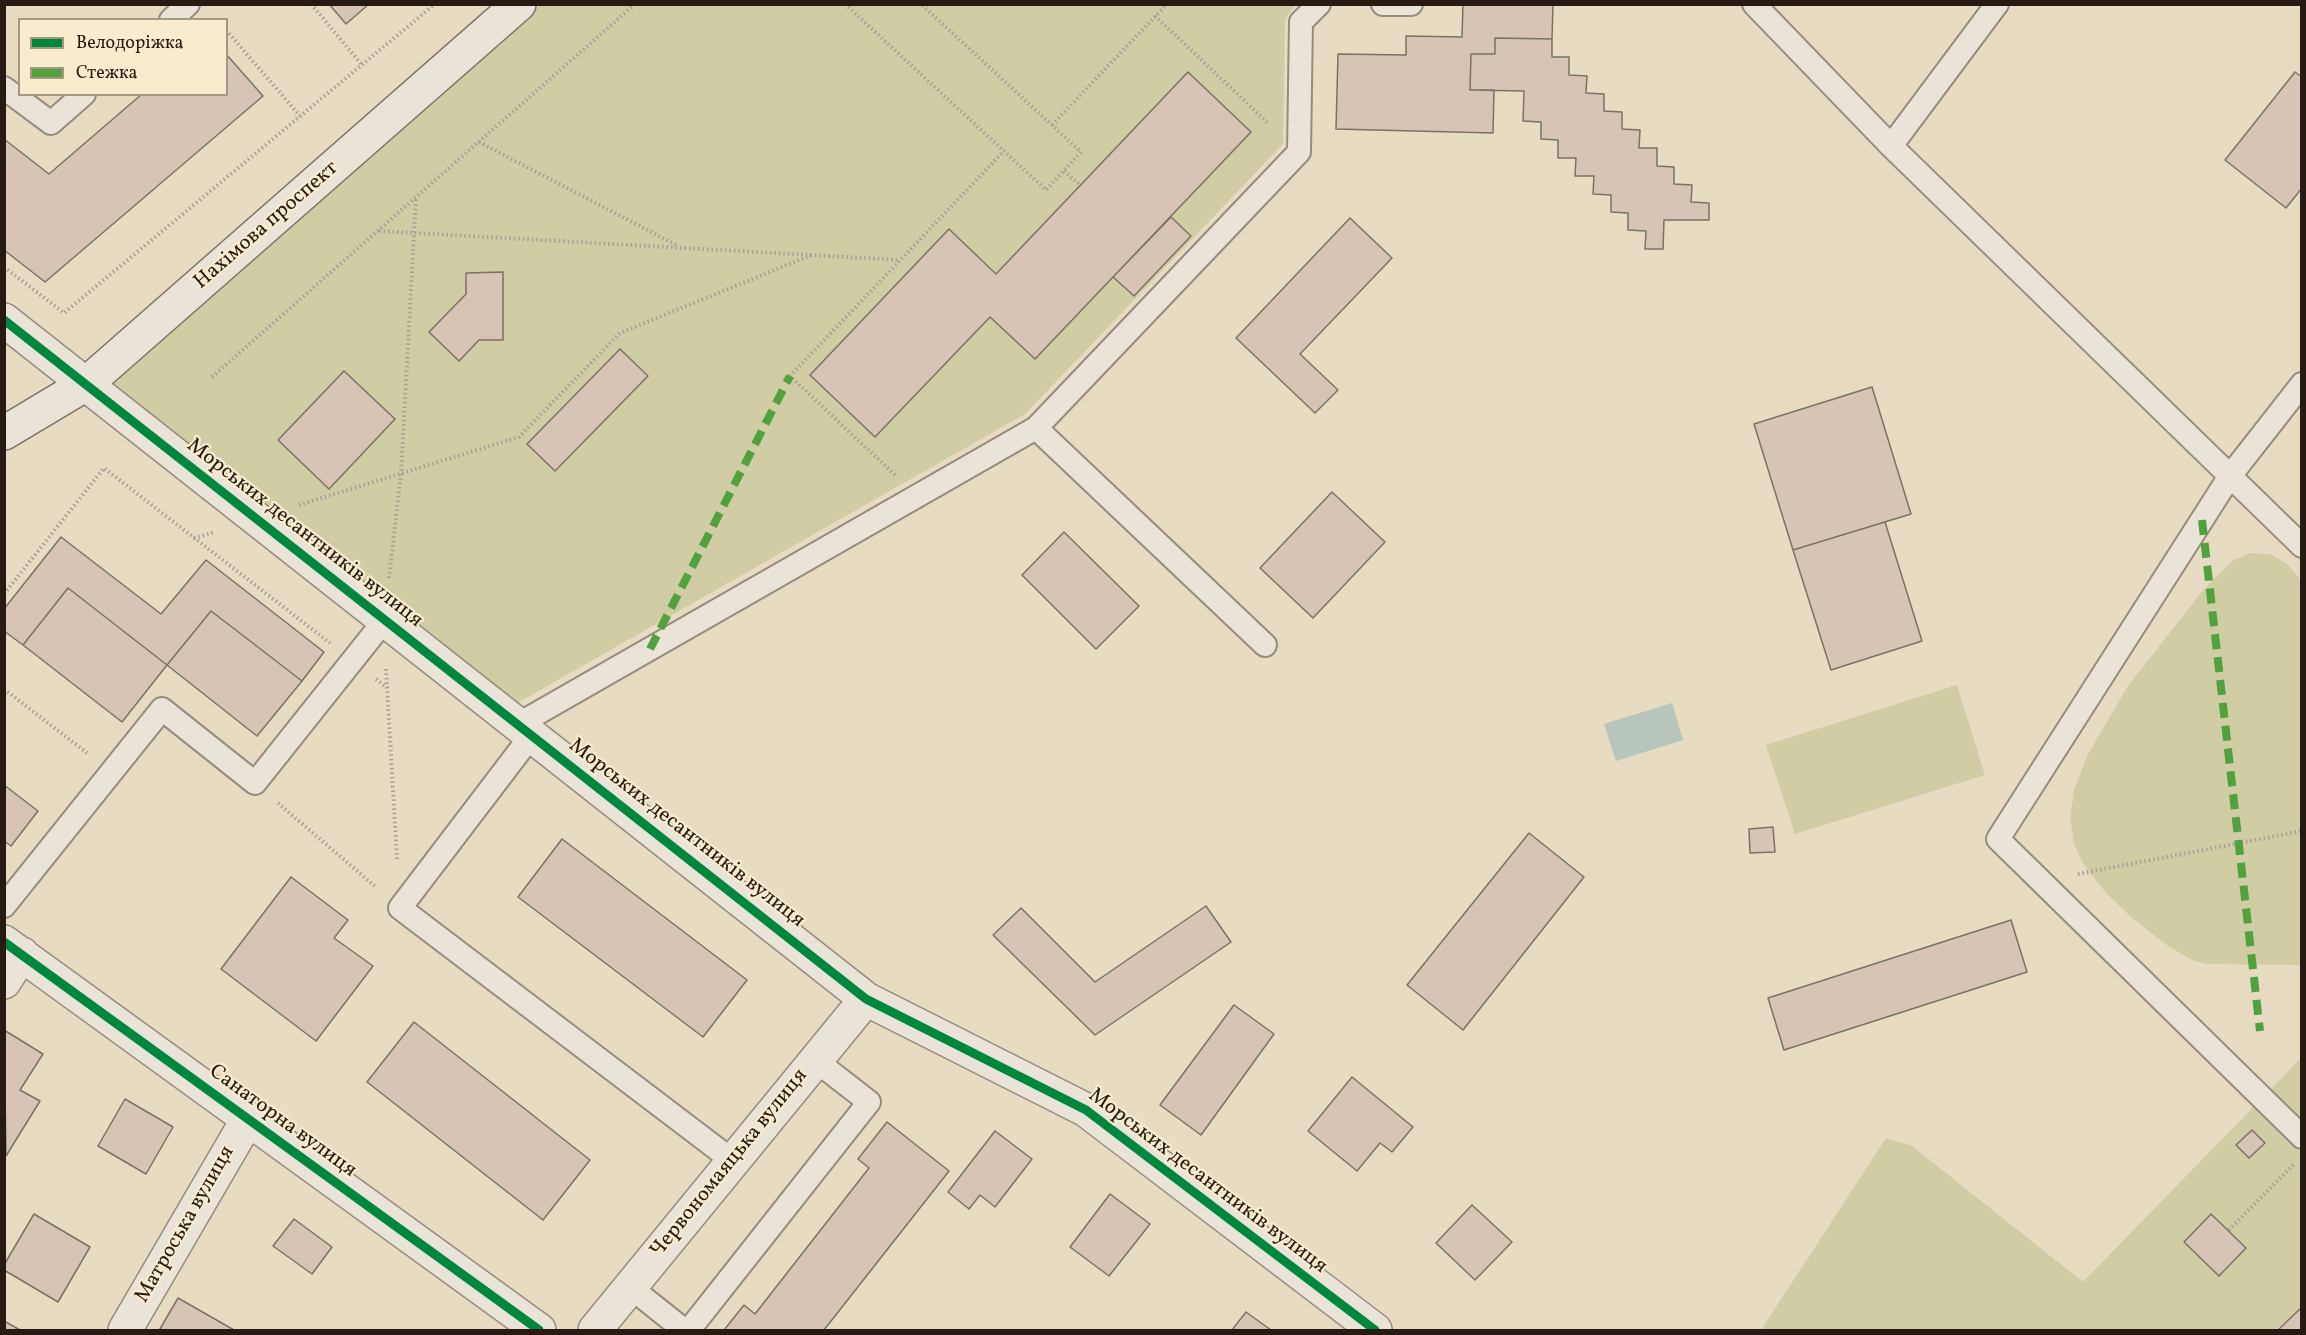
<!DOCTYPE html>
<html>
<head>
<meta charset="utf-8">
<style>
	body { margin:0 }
	#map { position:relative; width:2306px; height:1335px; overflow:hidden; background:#e7dbc2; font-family:Vollkorn,serif }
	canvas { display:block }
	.frame { position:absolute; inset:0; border:6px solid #271a12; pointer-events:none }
	.legend { position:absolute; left:18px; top:18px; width:210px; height:78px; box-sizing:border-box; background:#f9ecce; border:2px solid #a59883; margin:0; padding:8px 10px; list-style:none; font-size:18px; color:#271a12 }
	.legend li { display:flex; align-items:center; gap:12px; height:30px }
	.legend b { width:30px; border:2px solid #a59883 }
</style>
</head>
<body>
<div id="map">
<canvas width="2306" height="1335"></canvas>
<div class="frame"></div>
<ul class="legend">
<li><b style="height:8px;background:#00873e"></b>Велодоріжка</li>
<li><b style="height:8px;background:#51a13f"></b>Стежка</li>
</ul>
</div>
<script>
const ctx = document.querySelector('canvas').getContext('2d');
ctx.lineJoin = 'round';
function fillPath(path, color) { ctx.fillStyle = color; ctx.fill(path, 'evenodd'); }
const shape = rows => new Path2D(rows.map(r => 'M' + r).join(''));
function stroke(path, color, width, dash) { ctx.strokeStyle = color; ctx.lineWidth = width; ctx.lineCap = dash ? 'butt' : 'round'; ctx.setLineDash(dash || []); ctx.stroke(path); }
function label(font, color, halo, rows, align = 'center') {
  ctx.font = font + ' Vollkorn,serif'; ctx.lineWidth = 4.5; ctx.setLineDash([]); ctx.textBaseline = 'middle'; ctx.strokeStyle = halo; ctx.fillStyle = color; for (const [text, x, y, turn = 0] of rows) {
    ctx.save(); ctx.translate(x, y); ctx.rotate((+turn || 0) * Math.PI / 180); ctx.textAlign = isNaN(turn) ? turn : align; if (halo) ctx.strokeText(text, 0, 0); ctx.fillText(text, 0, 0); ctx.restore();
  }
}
fillPath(shape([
	[540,5,1295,5,1285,20,1283,144,1025,414,514,705,109,384],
	[2250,553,2270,554,2287,564,2301,580,2301,965,2205,964,2192,960,2168,946,2132,918,2106,893,2084,865,2074,844,2070,817,2074,790,2088,754,2128,686,2204,589,2232,561],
	[1957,685,1985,775,1795,834,1766,745],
	[2301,1058,2301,1330,1761,1330,1886,1138,1912,1146,2083,1282]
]), '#d0cda4');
fillPath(shape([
	[1672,703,1683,740,1616,761,1604,724]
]), '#b7c5bb');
const building = shape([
	[329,4,369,4,346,24,329,4],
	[1463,4,1553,4,1552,39,1495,38,1495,54,1471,54,1470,90,1494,90,1493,133,1336,129,1338,54,1406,55,1406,36,1462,37,1463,4],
	[1495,38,1552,39,1552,57,1569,57,1569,75,1587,76,1586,93,1604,94,1604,111,1622,112,1622,129,1640,130,1639,148,1657,148,1657,166,1674,167,1674,184,1692,185,1691,202,1709,203,1709,220,1664,220,1663,249,1645,249,1646,231,1628,230,1628,213,1611,212,1611,195,1593,194,1594,176,1575,176,1576,158,1558,158,1558,140,1541,139,1541,122,1523,121,1524,91,1470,90,1471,54,1495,54,1495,38],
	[226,54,263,96,45,282,4,250,4,139,49,174,142,94,226,94,226,54],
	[1188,72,1251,132,1035,359,990,317,875,437,810,375,949,229,996,274,1188,72],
	[2295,72,2302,77,2302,188,2286,208,2225,160,2295,72],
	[1171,217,1191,236,1134,296,1113,277,1171,217],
	[1350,218,1392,258,1300,354,1338,390,1315,413,1236,338,1350,218],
	[503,272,503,340,479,340,459,361,429,332,466,294,466,273,503,272],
	[620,349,648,376,555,471,527,444,620,349],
	[344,371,395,419,329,489,278,440,344,371],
	[1872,387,1911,514,1793,550,1754,424,1872,387],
	[1332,492,1385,542,1313,618,1260,568,1332,492],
	[1885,522,1922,641,1831,670,1793,550,1885,522],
	[1064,532,1139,606,1096,649,1022,575,1064,532],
	[61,537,161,614,206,560,324,652,302,681,211,611,167,665,68,588,23,645,4,631,4,609,61,537],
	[68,588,167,665,122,722,23,645,68,588],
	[211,611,302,681,257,736,167,665,211,611],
	[4,785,38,811,11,846,4,841,4,785],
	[1773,827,1775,852,1750,853,1749,829,1773,827],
	[1529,833,1584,877,1463,1030,1407,985,1529,833],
	[562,839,747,980,703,1037,518,897,562,839],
	[291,877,348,920,334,938,373,966,316,1041,221,969,291,877],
	[1206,906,1231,942,1095,1035,993,935,1021,908,1095,982,1206,906],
	[2011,920,2027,972,1784,1050,1768,998,2011,920],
	[1234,1005,1274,1034,1201,1135,1160,1105,1234,1005],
	[414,1022,590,1160,543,1220,367,1082,414,1022],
	[4,1030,43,1054,20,1090,40,1101,6,1156,4,1030],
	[1352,1077,1413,1127,1392,1152,1380,1143,1357,1171,1308,1131,1352,1077],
	[125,1099,173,1127,146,1174,98,1146,125,1099],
	[887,1122,949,1171,824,1330,724,1330,744,1305,755,1314,869,1168,858,1159,887,1122],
	[2252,1130,2265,1143,2249,1158,2236,1145,2252,1130],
	[995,1131,1032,1159,995,1207,980,1195,969,1209,948,1192,995,1131],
	[1110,1194,1150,1224,1109,1276,1070,1247,1110,1194],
	[1472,1205,1512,1242,1475,1280,1436,1243,1472,1205],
	[34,1214,90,1247,58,1302,4,1270,4,1265,34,1214],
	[2211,1214,2246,1248,2219,1276,2184,1242,2211,1214],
	[294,1219,332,1247,312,1274,273,1246,294,1219],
	[178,1298,234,1330,163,1330,160,1329,178,1298],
	[2302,1307,2302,1330,2278,1330,2302,1307],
	[1246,1312,1271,1330,1232,1330,1246,1312],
	[4,1321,20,1330,4,1330,4,1321]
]);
fillPath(building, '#d7c4b4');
stroke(building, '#7a7265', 1.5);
const lane = shape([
	[1383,4,1411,4],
	[1754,4,1891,146,2302,546],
	[171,20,188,4],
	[4,88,51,123,84,94],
	[1891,146,1997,4],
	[2302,384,2230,476,1998,839,2302,1137],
	[1036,428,1265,645],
	[517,725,1036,428,1299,152,1301,22,1319,4],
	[531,736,400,908,733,1161],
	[4,906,162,709,255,783,384,621],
	[630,1287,684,1330],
	[689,1330,869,1102,815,1060]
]);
const street = shape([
	[4,320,866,999,1086,1110,1375,1330],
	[4,942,539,1330],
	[4,982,22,954],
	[125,1330,248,1119],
	[595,1330,866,999]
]);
const secondary = shape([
	[4,433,86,384,519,4]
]);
stroke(lane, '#948c7d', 26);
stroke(street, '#948c7d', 36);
stroke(secondary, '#7a7265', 36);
stroke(shape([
	[311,4,362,65],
	[845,4,1046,190,1081,152,921,4],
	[1155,16,1268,123],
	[226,30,300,116],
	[1052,125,1167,4],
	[479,142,678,246],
	[1064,171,1080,185],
	[379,231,900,260],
	[4,267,64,313,435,4],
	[212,377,635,4],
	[895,475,790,376,1004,151],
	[299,505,519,437,620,333,814,254],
	[194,538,215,532],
	[389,578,401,474,416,198],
	[4,594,104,468,330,643],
	[386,669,397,859],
	[376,679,387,688],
	[4,689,87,753],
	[278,803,377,888],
	[2078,874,2302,831],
	[2229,1230,2294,1164]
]), '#a6a096', 4, [1.5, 3]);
stroke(lane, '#eae4d8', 22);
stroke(street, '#eae4d8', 33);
stroke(secondary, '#eae4d8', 33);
stroke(shape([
	[2202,520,2260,1031],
	[650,649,790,376]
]), '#51a13f', 8, [15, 8]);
stroke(shape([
	[4,320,866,999,1086,1110,1375,1330],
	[4,942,539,1330]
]), '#00873e', 9);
label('21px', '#271a12', '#f9ecce', [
	["Нахімова проспект",267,226,-41],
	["Морських десантників вулиця",304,534,38],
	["Морських десантників вулиця",686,834,38],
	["Санаторна вулиця",282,1122,36],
	["Червономаяцька вулиця",730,1164,-51],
	["Морських десантників вулиця",1207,1182,37],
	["Матроська вулиця",186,1225,-60]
]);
</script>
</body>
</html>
